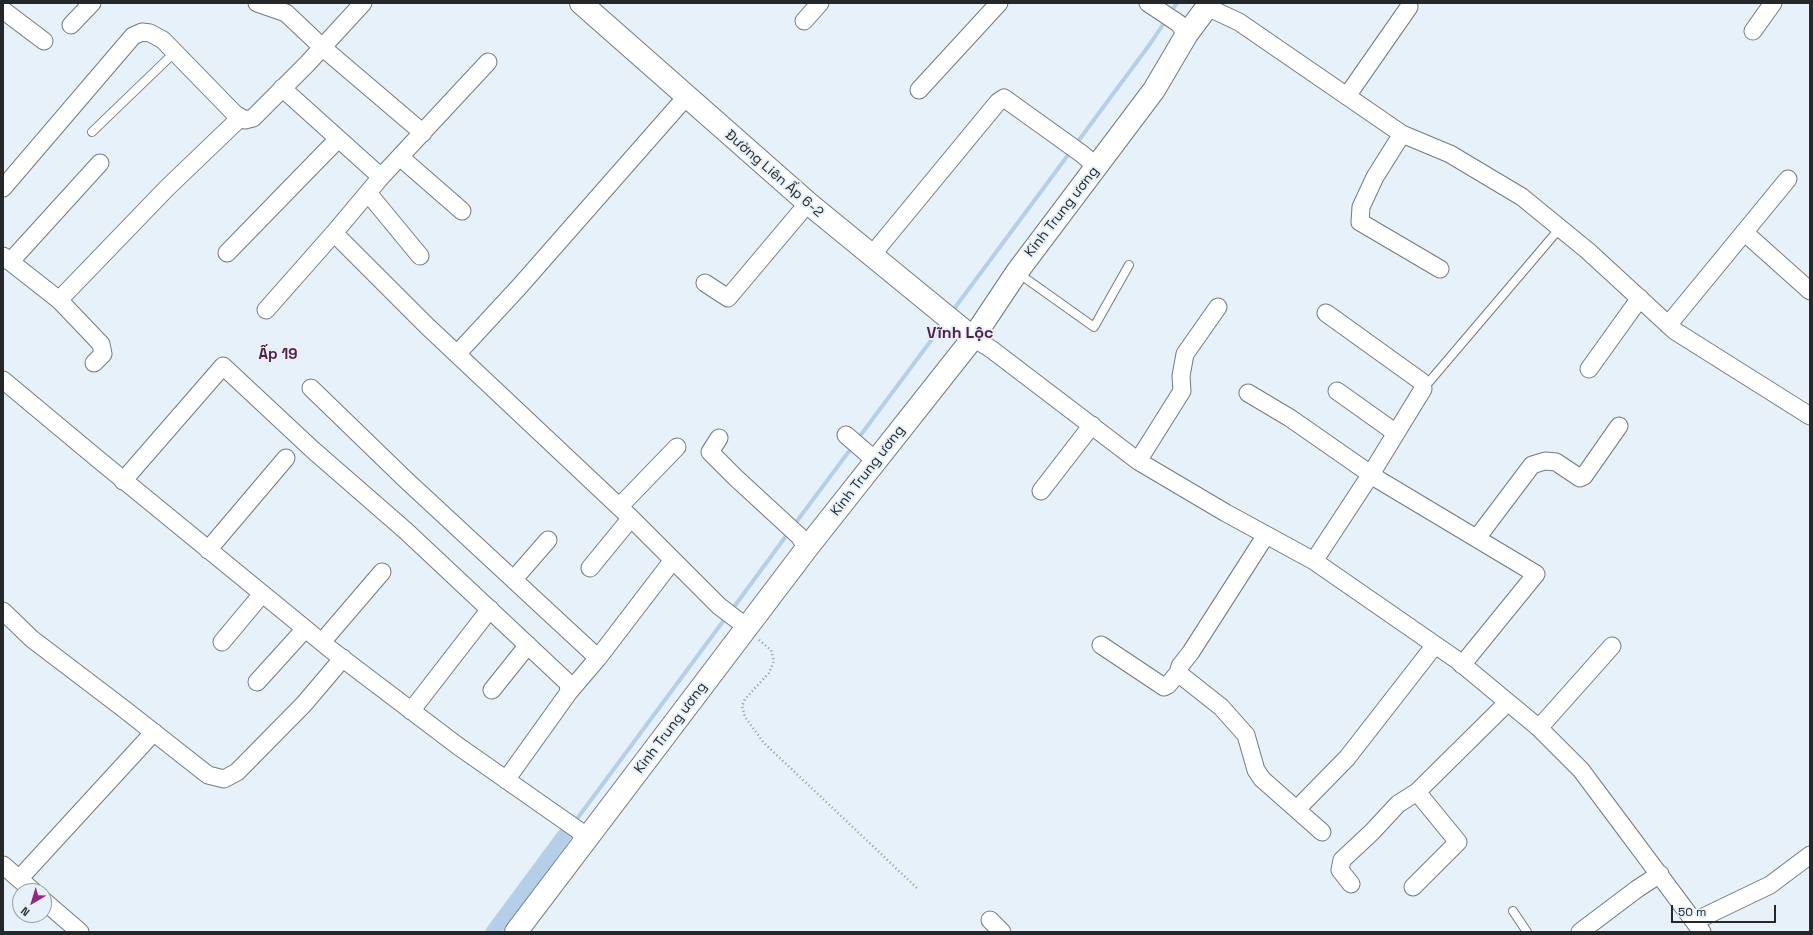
<!DOCTYPE html>
<html>
<head>
<meta charset="utf-8">
<style>
	body { margin:0 }
	#map { position:relative; width:1813px; height:935px; overflow:hidden; background:#e6f1fa; font-family:"Space Grotesk",sans-serif }
	canvas { display:block }
	.frame { position:absolute; inset:0; border:4px solid #24282b; pointer-events:none }
	.north { position:absolute; left:12px; top:883px; width:40px; height:40px; box-sizing:border-box; background:#e6f1fa; border:1px solid #98a1a7; border-radius:50%; rotate:218deg; font-size:11px; font-weight:700; line-height:16px; text-align:center; color:#24282b }
	.north::after { content:''; display:block; margin:auto; width:14px; height:18px; background:#972481; clip-path:polygon(50% 0,100% 100%,50% 72%,0 100%) }
	.scale { position:absolute; left:1671px; top:905px; width:105px; height:18px; box-sizing:border-box; border:2px solid #24282b; border-top:0; padding-left:5px; font-size:12px; line-height:14px; white-space:nowrap; color:#24282b; -webkit-text-stroke:3px #e6f1fa; paint-order:stroke }
</style>
</head>
<body>
<div id="map">
<canvas width="1813" height="935"></canvas>
<div class="frame"></div>
<div class="north">N</div>
<div class="scale">50 m</div>
</div>
<script>
const ctx = document.querySelector('canvas').getContext('2d');
ctx.lineJoin = 'round';
const shape = rows => new Path2D(rows.map(r => 'M' + r).join(''));
function stroke(path, color, width, dash) { ctx.strokeStyle = color; ctx.lineWidth = width; ctx.lineCap = dash ? 'butt' : 'round'; ctx.setLineDash(dash || []); ctx.stroke(path); }
function label(font, color, halo, rows, align = 'center') {
  ctx.font = font + ' "Space Grotesk",sans-serif'; ctx.lineWidth = 4; ctx.setLineDash([]); ctx.textBaseline = 'middle'; ctx.strokeStyle = halo; ctx.fillStyle = color; for (const [text, x, y, turn = 0] of rows) {
    ctx.save(); ctx.translate(x, y); ctx.rotate((+turn || 0) * Math.PI / 180); ctx.textAlign = isNaN(turn) ? turn : align; if (halo) ctx.strokeText(text, 0, 0); ctx.fillText(text, 0, 0); ctx.restore();
  }
}
stroke(shape([
	[1170,13,1177,3],
	[1076,144,1150,44,1166,20],
	[951,313,1071,151],
	[857,440,944,323],
	[794,525,853,446],
	[731,611,789,532],
	[574,823,727,616],
	[564,836,570,828]
]), '#b6cfe8', 4);
stroke(shape([
	[493,932,564,836]
]), '#b6cfe8', 15);
const lane = shape([
	[92,132,175,52],
	[1018,273,1094,327,1129,265],
	[1423,389,1560,228],
	[1513,911,1527,932]
]);
const street = shape([
	[257,3,286,13,322,47,423,133],
	[1148,3,1178,23,1187,34],
	[1207,7,1239,22,1402,134,1450,154,1522,197,1588,251,1675,331,1810,416],
	[3,10,44,41],
	[804,21,820,3],
	[71,25,92,3],
	[1753,31,1773,3],
	[282,88,381,177],
	[919,90,999,3],
	[1347,96,1409,7],
	[1402,134,1375,177,1361,207,1360,222,1440,269],
	[400,157,462,211],
	[3,188,133,36,142,32,150,33,163,40,235,114,245,120,253,118,307,64,363,3],
	[368,193,420,256],
	[1744,232,1810,291],
	[334,233,381,177,488,62],
	[227,253,338,139],
	[3,256,59,300,167,188,240,118],
	[871,256,998,102,1004,98,1082,154,1097,167],
	[10,262,100,163],
	[705,283,728,298,808,203],
	[59,300,101,344,103,354,94,363],
	[266,310,334,233,427,326,631,518,719,606,740,622,747,630],
	[1668,325,1788,179],
	[973,338,991,349,1138,461,1226,513,1314,561,1457,660,1539,728,1581,770,1702,932],
	[457,354,519,287,686,97],
	[1589,369,1640,298],
	[3,380,99,460,330,649,458,746,578,830,586,840],
	[311,388,406,480,598,658,569,692],
	[1337,391,1396,433],
	[1248,393,1290,418,1379,480,1536,574,1462,665],
	[846,435,876,461],
	[719,438,710,452,736,478,799,536,807,548],
	[1138,461,1182,391,1181,376,1185,354,1218,307],
	[123,481,223,366,313,450,406,531,568,683,569,692,506,780],
	[1041,491,1092,425],
	[619,507,677,447],
	[1266,535,1191,652,1180,666,1178,673,1221,707,1246,735,1256,770,1262,779,1322,832],
	[1477,538,1532,465,1545,461,1556,462,1580,478,1584,476,1619,426],
	[208,550,286,458],
	[1314,561,1371,474,1423,389,1422,382,1326,313],
	[590,568,631,518],
	[514,579,548,540],
	[3,611,32,639,124,709,208,775,224,779,237,772,304,704,343,658],
	[222,642,262,594],
	[322,642,382,572],
	[1101,645,1164,687,1168,685,1178,673],
	[598,658,673,560],
	[257,682,305,629],
	[492,690,528,645],
	[411,711,490,609],
	[1539,728,1612,646],
	[1297,809,1347,758,1435,645],
	[3,865,33,891],
	[19,879,154,732],
	[1351,884,1340,870,1342,860,1372,832,1398,804,1417,792],
	[1413,887,1458,842,1417,792,1507,703],
	[44,901,80,932],
	[990,920,1002,932],
	[1695,921,1770,885,1810,855],
	[1580,932,1637,889,1660,874]
]);
const secondary = shape([
	[581,3,808,203,973,338],
	[516,932,807,548,973,338,1017,272,1154,90,1187,34,1210,3]
]);
stroke(lane, '#727b83', 10);
stroke(street, '#727b83', 19);
stroke(secondary, '#727b83', 24);
stroke(shape([
	[759,640,771,650,774,661,769,673,745,699,742,706,745,717,764,743,918,889]
]), '#8d959c', 2.5, [1, 3]);
stroke(lane, '#fff', 8);
stroke(street, '#fff', 17);
stroke(secondary, '#fff', 22);
label('14px', '#24282b', '#e6f1fa', [
	["Đường Liên Ấp 6-2",774,174,41],
	["Kinh Trung ương",1062,212,-52],
	["Kinh Trung ương",868,471,-52],
	["Kinh Trung ương",671,728,-53]
]);
label('bold 15px', '#551e49', '#e6f1fa', [
	["Ấp 19",278,355]
]);
label('bold 16px', '#551e49', '#e6f1fa', [
	["Vĩnh Lộc",960,334]
]);
</script>
</body>
</html>
